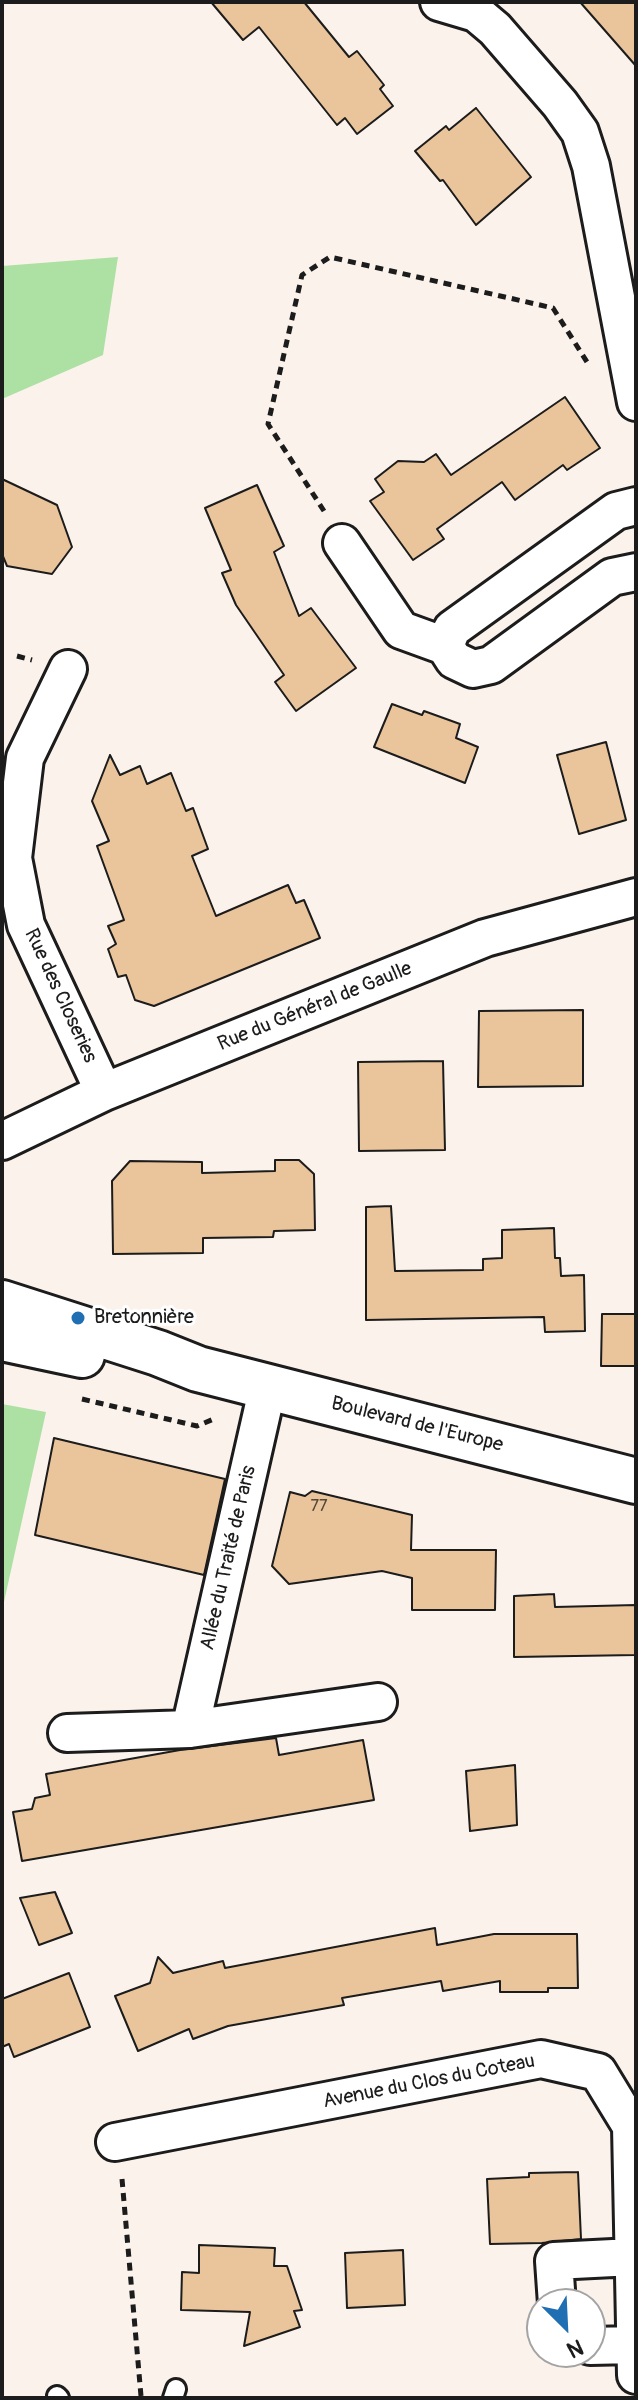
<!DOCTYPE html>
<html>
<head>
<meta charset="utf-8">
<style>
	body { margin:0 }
	#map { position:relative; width:638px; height:2400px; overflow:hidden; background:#fbf3eb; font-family:Pangolin,sans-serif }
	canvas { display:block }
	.frame { position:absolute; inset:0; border:4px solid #1c1c1c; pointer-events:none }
	.north { position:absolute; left:526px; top:2288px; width:80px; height:80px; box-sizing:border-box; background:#fff; border:2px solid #a4a4a4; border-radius:50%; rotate:156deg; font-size:22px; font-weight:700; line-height:32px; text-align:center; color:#1c1c1c }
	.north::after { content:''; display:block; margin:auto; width:28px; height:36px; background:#1f6fb2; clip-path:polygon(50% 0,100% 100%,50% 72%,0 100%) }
</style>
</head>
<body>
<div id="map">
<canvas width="638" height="2400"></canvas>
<div class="frame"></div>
<div class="north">N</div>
</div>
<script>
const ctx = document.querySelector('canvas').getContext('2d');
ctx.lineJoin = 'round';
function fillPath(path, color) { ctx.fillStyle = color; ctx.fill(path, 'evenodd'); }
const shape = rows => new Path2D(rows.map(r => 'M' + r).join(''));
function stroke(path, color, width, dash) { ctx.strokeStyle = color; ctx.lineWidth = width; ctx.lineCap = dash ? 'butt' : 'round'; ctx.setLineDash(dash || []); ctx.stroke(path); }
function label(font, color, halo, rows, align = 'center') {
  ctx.font = font + ' Pangolin,sans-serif'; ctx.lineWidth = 6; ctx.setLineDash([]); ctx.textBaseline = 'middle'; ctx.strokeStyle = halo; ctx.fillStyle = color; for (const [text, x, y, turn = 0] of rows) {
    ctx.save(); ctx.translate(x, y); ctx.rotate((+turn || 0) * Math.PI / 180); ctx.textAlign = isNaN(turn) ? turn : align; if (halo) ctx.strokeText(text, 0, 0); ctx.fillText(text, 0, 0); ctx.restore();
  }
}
fillPath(shape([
	[118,257,103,355,2,399,2,266],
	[2,1404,46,1412,2,1611]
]), '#ace1a3');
const building = shape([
	[211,2,304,2,349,57,357,51,384,85,380,89,393,106,357,134,345,118,337,125,259,27,243,40,211,2],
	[580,2,636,2,636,66,580,2],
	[476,108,531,177,476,225,443,180,440,181,415,151,446,126,449,130,476,108],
	[565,397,600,448,567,470,563,465,515,500,502,482,437,529,444,539,413,560,370,501,384,492,375,479,398,461,424,462,436,454,451,475,565,397],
	[2,479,57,505,72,547,52,574,7,566,2,554,2,479],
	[257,485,284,546,274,552,299,616,311,608,356,668,296,711,275,682,284,675,236,605,222,573,231,570,205,508,257,485],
	[392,704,422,715,424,711,460,724,456,738,478,747,465,783,374,747,392,704],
	[606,742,626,820,579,834,557,755,606,742],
	[110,755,120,775,140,766,147,784,171,773,186,811,193,808,208,849,192,856,216,916,288,885,296,903,304,900,320,938,154,1006,135,1000,126,975,118,977,108,949,116,944,108,926,124,920,97,846,109,841,92,801,110,755],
	[583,1010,583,1086,478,1087,479,1011,583,1010],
	[443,1061,445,1150,359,1151,358,1062,443,1061],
	[275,1160,299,1160,314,1174,315,1230,274,1231,273,1237,203,1238,203,1253,113,1254,112,1181,130,1161,202,1162,202,1173,275,1171,275,1160],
	[391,1206,395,1271,483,1270,483,1259,502,1258,502,1230,554,1228,555,1258,560,1258,561,1276,584,1275,585,1331,545,1332,544,1317,366,1320,366,1207,391,1206],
	[602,1314,636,1314,636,1366,601,1366,602,1314],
	[54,1438,225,1479,204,1575,35,1535,54,1438],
	[312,1491,412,1515,411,1550,496,1550,495,1610,412,1610,412,1578,382,1571,289,1584,272,1566,290,1492,305,1496,312,1491],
	[554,1594,555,1607,636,1605,636,1655,514,1657,514,1596,554,1594],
	[276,1738,279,1755,363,1740,374,1800,22,1861,13,1812,32,1809,35,1798,50,1795,46,1774,180,1750,276,1738],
	[515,1765,517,1825,470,1831,466,1771,515,1765],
	[55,1892,72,1933,39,1945,20,1898,55,1892],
	[435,1928,437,1945,494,1934,577,1934,578,1988,548,1988,548,1992,500,1992,500,1981,443,1991,441,1981,342,1998,344,2005,228,2026,193,2039,189,2029,138,2051,115,1996,150,1983,158,1957,173,1973,223,1961,225,1968,435,1928],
	[69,1973,90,2027,14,2057,9,2044,2,2047,2,1999,69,1973],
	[578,2172,581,2239,542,2243,490,2244,487,2179,529,2177,529,2173,578,2172],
	[199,2245,275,2248,274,2266,287,2266,302,2310,294,2311,300,2327,244,2346,250,2312,181,2310,182,2272,199,2273,199,2245],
	[403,2250,405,2305,347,2308,345,2253,403,2250]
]);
fillPath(building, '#eac49b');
stroke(building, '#1c1c1c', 2);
const lane = shape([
	[57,2396,59,2398],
	[173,2398,176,2389]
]);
const street = shape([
	[439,2,476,13,495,29,560,104,580,132,591,166,636,402],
	[636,506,616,511,452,629,445,646,454,660,473,669,491,665,612,577,636,572],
	[342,543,401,630,445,646],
	[68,669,25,758,13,858,26,925,104,1092],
	[2,1141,104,1092,485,938,636,897],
	[190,1729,268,1386],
	[67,1733,190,1729,378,1702],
	[115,2142,541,2059,598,2072,631,2126,636,2375],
	[557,2304,554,2261,633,2257],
	[590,2346,634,2345]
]);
const secondary = shape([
	[2,1303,158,1353,198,1369,636,1481],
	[2,1338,82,1355]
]);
stroke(lane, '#1c1c1c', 24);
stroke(street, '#1c1c1c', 42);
stroke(secondary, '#1c1c1c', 50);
stroke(shape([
	[324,511,268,424,302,275,330,257,553,308,587,362],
	[17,656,32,660],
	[82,1399,197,1426,216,1418],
	[122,2179,141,2396]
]), '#1c1c1c', 5, [8, 6]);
stroke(lane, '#fff', 18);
stroke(street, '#fff', 36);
stroke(secondary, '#fff', 44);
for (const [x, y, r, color] of [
	[78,1318,8,"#1f6fb2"]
]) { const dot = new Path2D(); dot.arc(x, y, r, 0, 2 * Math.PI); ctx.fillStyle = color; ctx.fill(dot); stroke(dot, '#fff', 3); }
label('16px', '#50463c', null, [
	["77",319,1507]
]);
label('20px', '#1c1c1c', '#fff', [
	["Rue des Closeries",60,996,65],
	["Rue du Général de Gaulle",315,1007,-22],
	["Boulevard de l'Europe",417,1425,14],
	["Allée du Traité de Paris",229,1558,-77],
	["Avenue du Clos du Coteau",429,2082,-11]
]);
label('20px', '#1c1c1c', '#fff', [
	["Bretonnière",94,1318]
], 'left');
</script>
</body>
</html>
